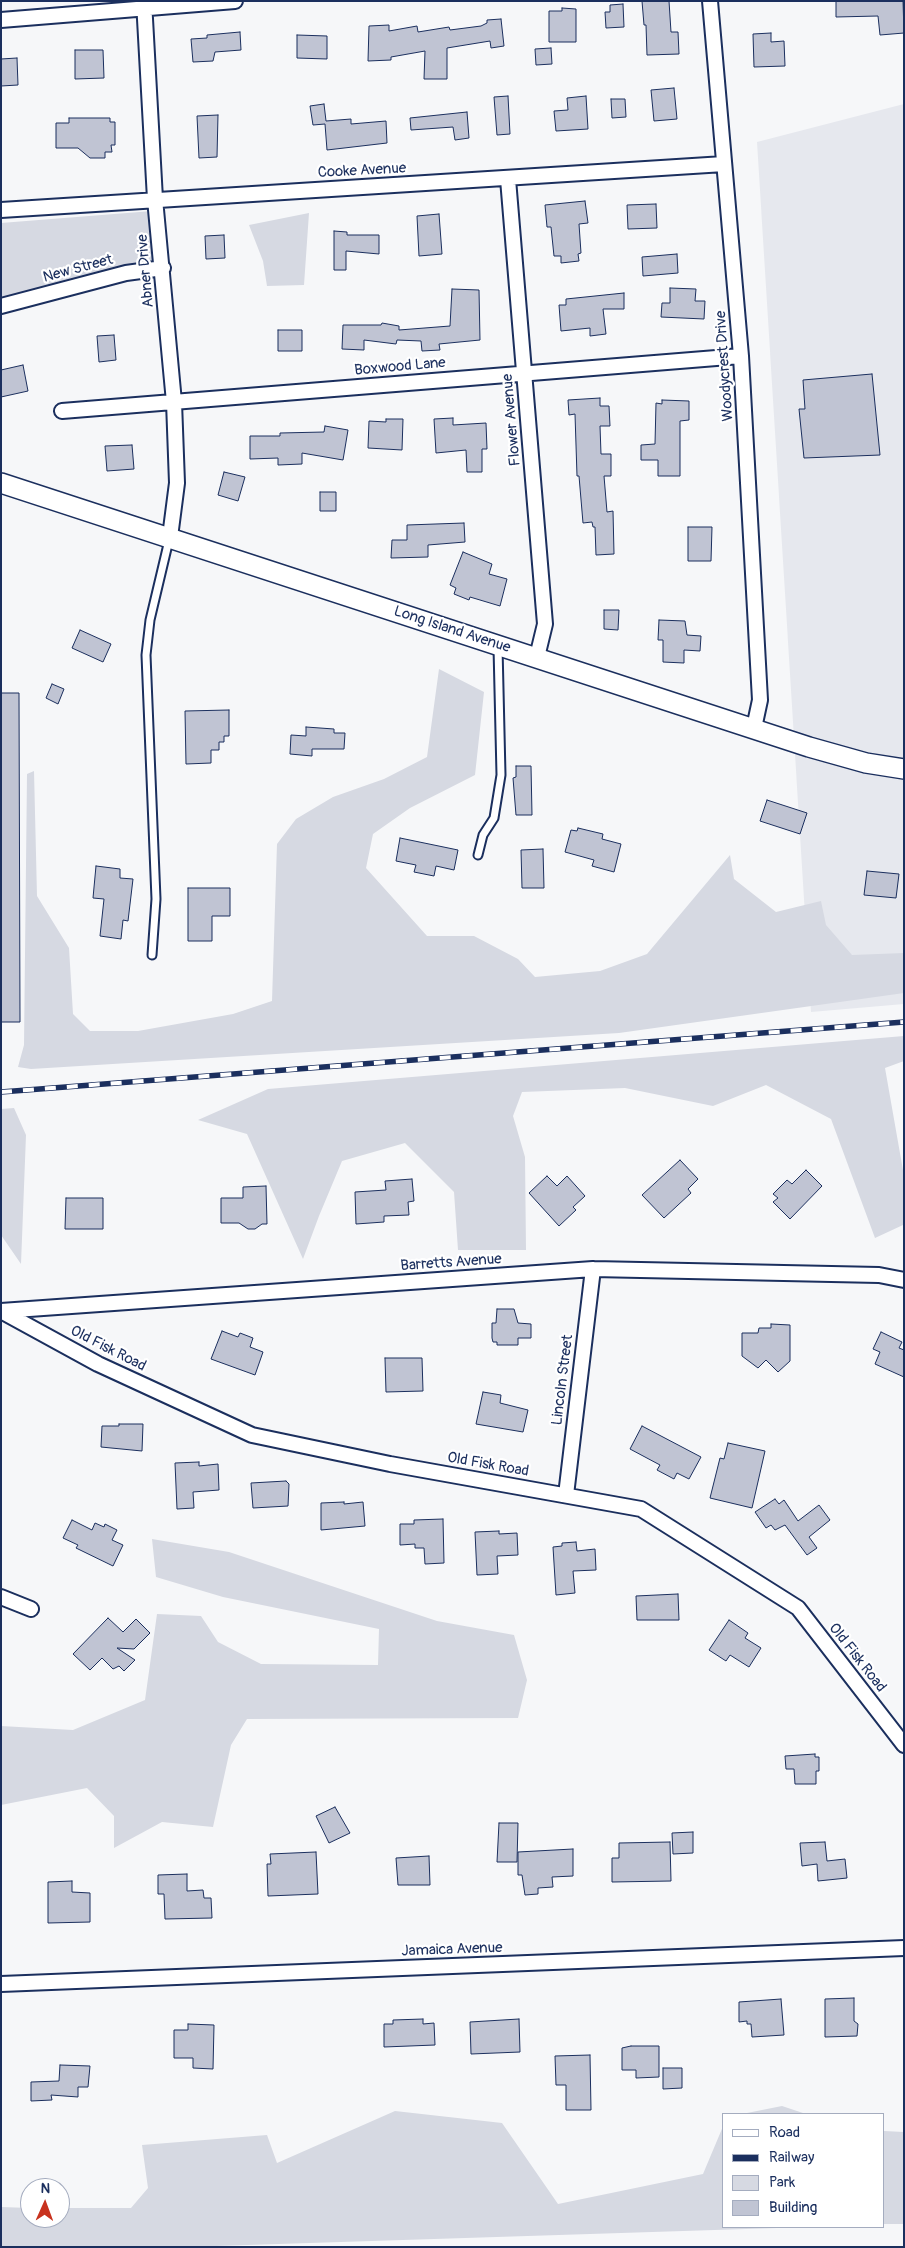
<!DOCTYPE html>
<html>
<head>
<meta charset="utf-8">
<style>
	body { margin:0 }
	#map { position:relative; width:905px; height:2248px; overflow:hidden; background:#f6f7f9; font-family:Pangolin,sans-serif }
	canvas { display:block }
	.frame { position:absolute; inset:0; border:2px solid #1b2f5e; pointer-events:none }
	.legend { position:absolute; left:722px; top:2113px; width:162px; height:115px; box-sizing:border-box; background:#fff; border:1px solid #a4acbf; margin:0; padding:6px 9px; list-style:none; font-size:15px; color:#1b2f5e }
	.legend li { display:flex; align-items:center; gap:10px; height:25px }
	.legend b { width:25px; border:1px solid #a4acbf }
	.north { position:absolute; left:20px; top:2178px; width:50px; height:50px; box-sizing:border-box; background:#fff; border:1px solid #a4acbf; border-radius:50%; rotate:2deg; font-size:14px; font-weight:700; line-height:20px; text-align:center; color:#1b2f5e }
	.north::after { content:''; display:block; margin:auto; width:18px; height:22px; background:#c8321e; clip-path:polygon(50% 0,100% 100%,50% 72%,0 100%) }
</style>
</head>
<body>
<div id="map">
<canvas width="905" height="2248"></canvas>
<div class="frame"></div>
<ul class="legend">
<li><b style="height:6px;background:#fff"></b>Road</li>
<li><b style="height:6px;background:#1b2f5e"></b>Railway</li>
<li><b style="height:14px;background:#d6d9e2"></b>Park</li>
<li><b style="height:14px;background:#c0c4d3"></b>Building</li>
</ul>
<div class="north">N</div>
</div>
<script>
const ctx = document.querySelector('canvas').getContext('2d');
ctx.lineJoin = 'round';
function fillPath(path, color) { ctx.fillStyle = color; ctx.fill(path, 'evenodd'); }
const shape = rows => new Path2D(rows.map(r => 'M' + r).join(''));
function stroke(path, color, width, dash) { ctx.strokeStyle = color; ctx.lineWidth = width; ctx.lineCap = dash ? 'butt' : 'round'; ctx.setLineDash(dash || []); ctx.stroke(path); }
function label(font, color, halo, rows, align = 'center') {
  ctx.font = font + ' Pangolin,sans-serif'; ctx.lineWidth = 4.5; ctx.setLineDash([]); ctx.textBaseline = 'middle'; ctx.strokeStyle = halo; ctx.fillStyle = color; for (const [text, x, y, turn = 0] of rows) {
    ctx.save(); ctx.translate(x, y); ctx.rotate((+turn || 0) * Math.PI / 180); ctx.textAlign = isNaN(turn) ? turn : align; if (halo) ctx.strokeText(text, 0, 0); ctx.fillText(text, 0, 0); ctx.restore();
  }
}
fillPath(shape([
	[904,104,904,1004,811,1012,757,142]
]), '#e6e8ee');
fillPath(shape([
	[152,211,154,267,1,306,1,223],
	[309,213,304,285,267,286,263,261,249,225],
	[439,669,484,692,475,775,410,808,373,834,366,868,427,936,474,936,518,959,535,977,600,971,647,954,730,855,734,879,776,912,821,901,826,925,852,955,904,953,904,993,619,1033,31,1069,18,1067,24,1045,27,774,34,771,37,896,69,948,73,1014,90,1031,138,1031,233,1014,272,1001,277,844,296,819,333,797,384,779,427,757],
	[904,1036,904,1061,885,1068,904,1176,903,1225,875,1238,831,1119,766,1085,713,1106,625,1088,522,1092,513,1116,525,1157,526,1250,458,1250,454,1192,405,1143,342,1161,319,1216,303,1259,247,1134,198,1120,268,1089],
	[14,1108,26,1135,21,1264,1,1235,1,1109],
	[152,1539,229,1552,437,1621,514,1635,527,1680,518,1718,247,1719,231,1745,213,1827,162,1822,114,1848,114,1816,87,1788,1,1805,1,1726,73,1730,145,1700,157,1614,201,1616,218,1642,261,1664,378,1665,379,1629,223,1597,156,1577],
	[782,2106,806,2114,742,2114],
	[395,2111,502,2123,558,2204,703,2174,724,2124,724,2227,808,2227,185,2247,1,2247,1,2207,30,2208,30,2218,60,2218,60,2208,131,2208,148,2188,142,2145,267,2135,277,2163],
	[884,2131,904,2132,904,2224,884,2224]
]), '#d6d9e2');
const building = shape([
	[642,1,669,1,671,32,678,32,679,54,647,55,646,25,644,25,642,1],
	[836,1,903,1,904,33,880,35,878,16,836,17,836,1],
	[623,4,624,27,606,28,605,12,610,12,610,5,623,4],
	[562,8,576,9,576,42,549,42,549,11,562,11,562,8],
	[501,19,504,46,491,48,490,41,447,48,447,79,424,79,425,51,391,57,391,60,368,61,369,26,389,25,389,31,417,26,418,32,449,27,450,30,481,26,487,23,487,20,501,19],
	[240,32,241,50,215,52,213,61,193,62,191,39,207,38,207,35,240,32],
	[771,33,771,42,784,41,785,66,754,67,753,34,771,33],
	[297,35,327,36,327,59,297,58,297,35],
	[551,48,552,64,536,65,535,49,551,48],
	[75,50,103,50,104,78,75,79,75,50],
	[17,58,18,85,1,86,1,59,17,58],
	[674,88,677,119,654,121,651,90,674,88],
	[508,96,510,134,497,135,494,97,508,96],
	[586,96,588,129,556,131,554,111,568,110,567,98,586,96],
	[611,99,625,99,626,117,612,118,611,99],
	[324,104,326,121,351,119,351,124,386,121,387,143,327,150,325,124,313,125,310,106,324,104],
	[467,112,469,138,455,140,453,127,411,130,410,118,467,112],
	[218,115,217,157,199,158,197,116,218,115],
	[69,118,110,118,110,122,115,122,115,145,111,145,112,152,105,152,105,158,90,158,78,148,56,148,56,123,69,123,69,118],
	[585,201,588,223,579,224,581,253,578,254,579,261,561,263,561,256,554,256,551,227,547,227,545,205,585,201],
	[656,204,657,228,628,229,627,205,656,204],
	[439,214,442,254,419,256,417,216,439,214],
	[334,231,347,232,347,235,379,235,379,254,346,251,346,270,334,270,334,231],
	[224,235,225,258,206,259,205,236,224,235],
	[677,254,678,273,643,276,642,257,677,254],
	[670,288,696,289,695,301,705,301,704,319,661,317,662,303,670,303,670,288],
	[452,289,479,290,480,340,439,344,440,350,422,351,421,341,397,340,396,344,364,340,364,350,342,349,343,325,381,325,382,323,399,326,399,330,450,326,452,289],
	[624,293,624,309,603,309,606,334,590,336,590,328,561,331,559,305,566,305,566,299,624,293],
	[278,330,302,330,302,351,278,351,278,330],
	[114,335,116,360,99,362,97,336,114,335],
	[23,365,28,391,1,397,1,370,23,365],
	[872,374,880,455,804,458,799,409,805,409,803,380,872,374],
	[600,398,600,406,609,406,610,426,600,426,601,454,611,454,611,476,604,476,607,512,613,511,614,554,596,555,595,527,593,527,592,522,583,523,579,476,577,476,575,414,569,415,568,400,600,398],
	[662,400,689,401,689,420,680,421,680,476,658,476,658,460,641,460,641,445,655,444,656,403,662,404,662,400],
	[453,418,453,425,486,423,487,449,482,449,482,472,467,472,466,450,436,453,434,419,453,418],
	[386,419,403,419,402,450,368,448,369,421,386,422,386,419],
	[325,426,348,430,343,460,302,453,302,464,278,465,278,458,250,459,250,436,280,436,280,433,324,432,325,426],
	[132,445,134,469,107,471,105,446,132,445],
	[224,472,245,477,238,501,218,495,224,472],
	[320,492,336,492,336,511,320,511,320,492],
	[464,523,465,542,428,545,428,557,391,558,392,540,407,540,407,525,464,523],
	[688,527,712,527,711,561,688,561,688,527],
	[463,552,492,564,489,574,507,579,500,606,470,597,469,600,454,594,456,588,450,585,463,552],
	[604,610,619,610,618,630,604,629,604,610],
	[659,620,685,621,687,635,701,636,700,651,684,650,684,663,663,662,663,640,658,640,659,620],
	[80,630,111,644,103,662,72,648,80,630],
	[52,684,64,689,58,704,46,698,52,684],
	[1,693,19,693,20,1022,1,1022,1,693],
	[229,710,229,736,224,736,224,742,219,742,219,750,211,750,211,763,186,764,185,711,229,710],
	[306,727,334,729,334,733,345,733,344,749,312,749,312,756,290,754,291,735,306,736,306,727],
	[516,766,531,766,532,815,516,815,513,778,516,777,516,766],
	[767,800,807,813,800,834,760,821,767,800],
	[578,828,603,834,602,839,621,844,614,872,592,866,594,860,565,852,571,830,577,831,578,828],
	[400,838,458,850,454,870,436,866,434,876,414,872,416,865,396,861,400,838],
	[543,849,544,888,522,888,521,850,543,849],
	[96,866,120,869,120,878,133,879,128,921,123,920,121,939,100,936,104,899,93,898,96,866],
	[867,871,899,874,896,898,864,895,867,871],
	[188,888,230,888,230,916,212,916,212,941,188,941,188,888],
	[680,1160,698,1179,688,1189,691,1193,664,1218,642,1195,680,1160],
	[806,1170,822,1186,790,1219,773,1202,778,1198,773,1194,787,1180,792,1184,806,1170],
	[547,1176,557,1186,567,1176,585,1196,573,1207,576,1210,559,1226,529,1193,547,1176],
	[412,1179,414,1201,408,1202,409,1215,384,1216,384,1222,356,1224,355,1192,386,1190,385,1181,412,1179],
	[266,1186,267,1224,262,1224,255,1229,248,1229,239,1223,221,1223,221,1198,243,1198,243,1187,266,1186],
	[66,1198,103,1198,103,1229,65,1229,66,1198],
	[497,1309,514,1309,518,1323,531,1324,531,1338,518,1338,518,1345,497,1345,497,1342,493,1342,492,1338,492,1323,496,1323,497,1309],
	[771,1324,790,1325,790,1361,778,1372,766,1360,758,1368,742,1356,742,1333,758,1333,759,1328,771,1328,771,1324],
	[222,1331,238,1337,240,1333,253,1338,250,1347,263,1352,255,1375,211,1359,222,1331],
	[881,1332,902,1342,899,1348,904,1350,904,1377,875,1364,880,1352,873,1349,881,1332],
	[385,1358,422,1358,423,1391,386,1392,385,1358],
	[483,1392,501,1395,500,1403,528,1410,523,1432,476,1424,483,1392],
	[119,1424,143,1424,142,1451,101,1447,102,1426,119,1426,119,1424],
	[642,1426,701,1457,689,1479,677,1473,674,1479,657,1470,660,1465,630,1449,642,1426],
	[728,1443,765,1451,752,1508,710,1498,720,1458,724,1459,728,1443],
	[199,1462,199,1466,218,1464,219,1490,193,1492,194,1508,177,1509,175,1463,199,1462],
	[286,1481,289,1484,288,1506,253,1508,251,1483,286,1481],
	[775,1499,779,1504,784,1500,798,1521,819,1505,830,1520,809,1537,817,1548,807,1555,785,1525,775,1530,771,1525,766,1528,755,1512,775,1499],
	[344,1502,344,1504,363,1502,365,1526,321,1530,321,1503,344,1502],
	[443,1519,444,1563,425,1564,424,1548,415,1548,415,1544,400,1545,400,1524,414,1524,414,1520,443,1519],
	[72,1520,92,1530,95,1523,104,1527,105,1524,117,1530,112,1540,123,1545,113,1566,76,1548,78,1545,63,1538,72,1520],
	[499,1531,499,1534,517,1533,518,1555,497,1556,498,1574,477,1575,475,1532,499,1531],
	[576,1542,577,1551,595,1549,596,1570,573,1571,575,1593,556,1595,553,1547,562,1546,562,1543,576,1542],
	[678,1594,679,1620,637,1620,636,1596,678,1594],
	[108,1618,123,1632,136,1619,150,1633,134,1649,117,1648,135,1660,124,1671,119,1666,113,1669,102,1658,90,1670,73,1654,108,1618],
	[729,1620,748,1633,745,1638,761,1648,749,1667,730,1655,726,1661,709,1650,729,1620],
	[815,1754,815,1757,819,1757,819,1771,816,1771,816,1784,795,1784,794,1769,786,1769,785,1756,815,1754],
	[335,1807,350,1833,329,1843,316,1816,335,1807],
	[499,1823,518,1823,517,1862,497,1862,499,1823],
	[693,1832,693,1853,673,1854,672,1833,693,1832],
	[670,1842,671,1881,612,1882,612,1858,619,1858,619,1843,670,1842],
	[825,1842,827,1861,845,1859,847,1878,818,1881,817,1864,802,1866,800,1843,825,1842],
	[573,1849,573,1876,552,1877,553,1887,538,1888,538,1894,525,1895,522,1875,518,1875,518,1852,573,1849],
	[316,1852,318,1894,268,1896,267,1864,271,1864,270,1854,316,1852],
	[429,1856,430,1885,398,1885,396,1858,429,1856],
	[187,1874,187,1891,203,1890,204,1898,211,1898,212,1918,165,1919,164,1894,158,1894,158,1875,187,1874],
	[72,1881,72,1892,90,1893,90,1922,48,1923,48,1882,72,1881],
	[854,1998,854,2021,858,2024,857,2036,825,2037,825,1999,854,1998],
	[781,1999,784,2035,752,2037,751,2024,747,2024,747,2021,739,2022,739,2002,781,1999],
	[423,2019,423,2024,434,2023,435,2045,384,2047,384,2024,393,2024,393,2020,423,2019],
	[519,2019,520,2052,471,2054,470,2022,519,2019],
	[188,2024,214,2025,213,2069,193,2068,193,2058,174,2058,174,2030,188,2030,188,2024],
	[631,2046,659,2046,659,2077,636,2078,636,2070,622,2070,622,2048,631,2046],
	[590,2055,591,2110,566,2110,566,2085,556,2085,555,2056,590,2055],
	[60,2065,90,2066,88,2087,78,2087,78,2097,51,2095,52,2100,31,2101,31,2082,59,2081,60,2065],
	[663,2068,682,2068,682,2088,663,2089,663,2068]
]);
fillPath(building, '#c0c4d3');
stroke(building, '#1b2f5e', 1);
const lane = shape([
	[478,855,483,835,494,818,501,775,498,647],
	[152,955,156,899,146,655,150,620,169,540]
]);
const street = shape([
	[144,1,155,199,174,402,177,483,170,537],
	[710,1,741,356,760,700,754,728],
	[1,20,235,1],
	[508,179,545,624,537,657],
	[1,210,724,164],
	[1,306,126,273,163,268],
	[62,411,741,356],
	[1,1311,98,1364,252,1435,390,1464,641,1509,798,1608,904,1745],
	[1,1311,593,1269,879,1275,904,1280],
	[566,1495,593,1269],
	[1,1597,31,1609],
	[1,1984,904,1948]
]);
const secondary = shape([
	[1,483,809,747,866,763,904,769]
]);
stroke(lane, '#1b2f5e', 11);
stroke(street, '#1b2f5e', 18);
stroke(secondary, '#1b2f5e', 22);
stroke(lane, '#fff', 7);
stroke(street, '#fff', 14);
stroke(secondary, '#fff', 19);
const rail = shape([
	[1,1092,904,1022]
]);
stroke(rail, '#1b2f5e', 5.5);
stroke(rail, '#fff', 4, [11]);
label('15px', '#1b2f5e', '#fff', [
	["Cooke Avenue",362,171,-3],
	["New Street",78,269,-15],
	["Abner Drive",146,271,-95],
	["Woodycrest Drive",725,366,-94],
	["Boxwood Lane",400,367,-5],
	["Flower Avenue",512,420,-95],
	["Long Island Avenue",452,630,18],
	["Barretts Avenue",451,1263,-4],
	["Old Fisk Road",108,1349,27],
	["Lincoln Street",563,1380,-83],
	["Old Fisk Road",488,1465,10],
	["Old Fisk Road",857,1658,52],
	["Jamaica Avenue",452,1950,-2]
]);
</script>
</body>
</html>
